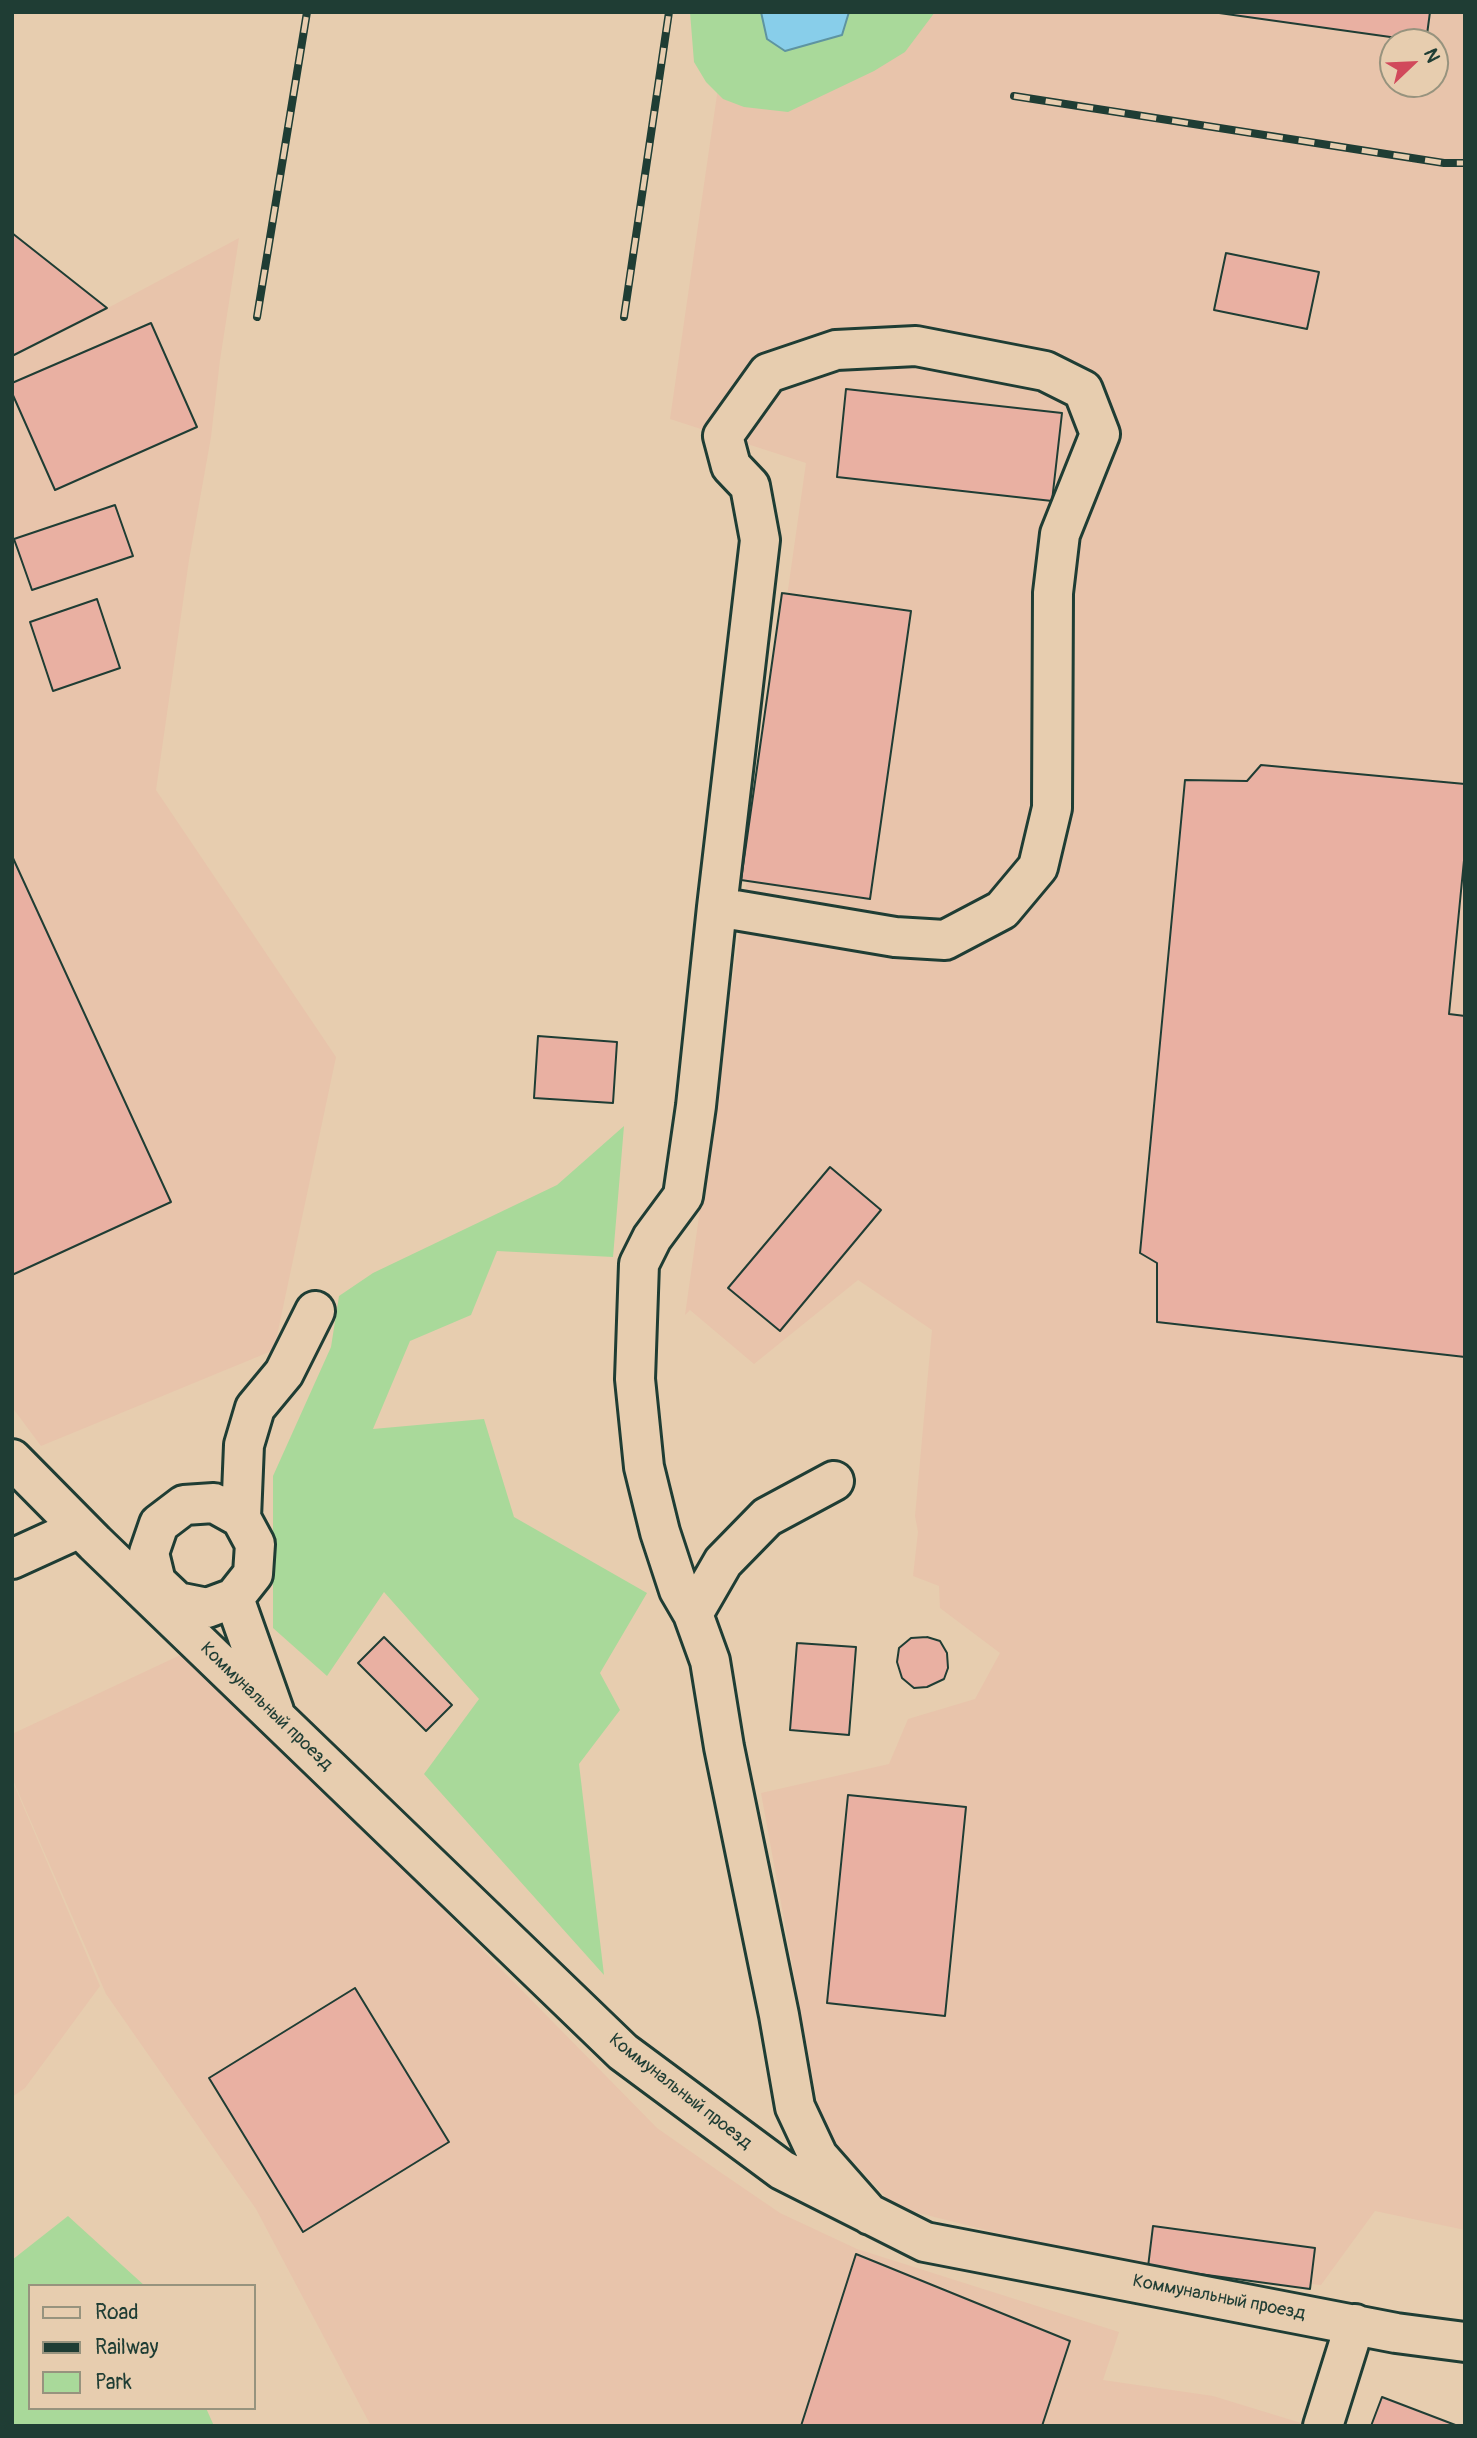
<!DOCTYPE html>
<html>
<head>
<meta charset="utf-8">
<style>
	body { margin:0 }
	#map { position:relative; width:1477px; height:2438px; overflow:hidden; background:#e7cdaf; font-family:Pangolin,sans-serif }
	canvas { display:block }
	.frame { position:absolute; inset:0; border:14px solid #1f3d34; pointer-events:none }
	.legend { position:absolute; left:28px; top:2284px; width:228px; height:126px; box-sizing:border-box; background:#e7cdaf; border:2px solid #97937e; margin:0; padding:9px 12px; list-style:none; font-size:21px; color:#1f3d34 }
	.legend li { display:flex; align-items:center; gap:14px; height:35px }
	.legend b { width:35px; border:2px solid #97937e }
	.north { position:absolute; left:1379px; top:28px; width:70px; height:70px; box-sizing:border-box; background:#e7cdaf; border:2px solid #97937e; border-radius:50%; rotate:67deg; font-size:19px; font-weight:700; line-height:28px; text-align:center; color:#1f3d34 }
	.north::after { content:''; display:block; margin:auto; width:24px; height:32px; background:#d1495b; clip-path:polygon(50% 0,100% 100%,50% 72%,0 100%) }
</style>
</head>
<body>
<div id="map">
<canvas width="1477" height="2438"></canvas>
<div class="frame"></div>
<ul class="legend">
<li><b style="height:9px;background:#e7cdaf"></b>Road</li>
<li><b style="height:9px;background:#1f3d34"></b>Railway</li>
<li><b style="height:19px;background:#a9d99a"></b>Park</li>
</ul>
<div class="north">N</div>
</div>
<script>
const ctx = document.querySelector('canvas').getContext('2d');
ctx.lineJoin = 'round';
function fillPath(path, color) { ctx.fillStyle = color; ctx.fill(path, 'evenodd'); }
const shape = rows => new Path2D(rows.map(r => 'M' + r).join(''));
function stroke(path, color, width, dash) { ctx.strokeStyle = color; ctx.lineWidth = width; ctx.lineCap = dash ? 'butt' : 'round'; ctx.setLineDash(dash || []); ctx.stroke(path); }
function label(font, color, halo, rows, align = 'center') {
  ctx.font = font + ' Pangolin,sans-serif'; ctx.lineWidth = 7; ctx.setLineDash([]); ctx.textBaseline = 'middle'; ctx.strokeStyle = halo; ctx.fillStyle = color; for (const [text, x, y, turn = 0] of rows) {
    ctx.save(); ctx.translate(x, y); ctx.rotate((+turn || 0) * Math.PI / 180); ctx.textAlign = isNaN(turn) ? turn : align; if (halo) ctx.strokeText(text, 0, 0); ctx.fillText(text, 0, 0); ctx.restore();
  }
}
fillPath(shape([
	[729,12,1465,12,1465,2230,1375,2211,1321,2285,1100,2259,895,2207,822,2128,761,1793,889,1764,908,1719,975,1699,1000,1653,940,1608,939,1586,913,1576,918,1532,915,1516,932,1330,858,1280,754,1364,690,1310,685,1315,806,463,670,419],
	[1393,42,1435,42,1435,84,1393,84],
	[12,235,106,309,239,238,220,360,211,437,189,560,156,790,336,1057,274,1350,41,1446,12,1407],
	[189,1651,657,2128,720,2172,780,2213,857,2249,1119,2332,1103,2380,1213,2396,1311,2426,371,2426,256,2209,106,1994,12,1778,12,1734],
	[12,1780,100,1986,25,2088,12,2097]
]), '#e8c4ab');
fillPath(shape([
	[690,12,761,12,761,15,842,35,849,12,935,12,905,52,874,71,788,112,744,107,723,99,706,82,694,62],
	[624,1126,613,1257,497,1251,471,1315,410,1341,373,1429,484,1419,514,1517,647,1593,600,1673,620,1710,579,1764,604,1975,424,1774,479,1699,384,1592,327,1676,273,1628,273,1476,331,1347,339,1296,373,1273,557,1185],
	[68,2216,145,2286,30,2286,30,2408,206,2408,214,2426,12,2426,12,2260]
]), '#a9d99a');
const water = shape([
	[761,12,849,12,842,35,785,51,767,39,761,12]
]);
fillPath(water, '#88ceea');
stroke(water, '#5e94a1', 2);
const building = shape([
	[1212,12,1430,12,1426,42,1212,12],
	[12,233,107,308,12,356,12,233],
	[1226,253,1319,272,1307,329,1214,310,1226,253],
	[151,323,197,427,55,490,12,393,12,383,151,323],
	[846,389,1062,413,1052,501,837,477,846,389],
	[115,505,133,556,32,590,14,539,115,505],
	[782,593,911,611,870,899,741,880,782,593],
	[97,599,120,668,53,691,30,622,97,599],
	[1261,765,1465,784,1465,850,1449,1014,1465,1016,1465,1357,1157,1322,1157,1263,1140,1253,1185,780,1247,781,1261,765],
	[12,856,171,1202,12,1275,12,856],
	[538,1036,617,1042,613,1103,534,1098,538,1036],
	[830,1167,881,1210,780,1331,728,1288,830,1167],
	[384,1637,452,1705,426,1731,358,1663,384,1637],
	[927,1637,940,1641,947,1653,948,1668,944,1679,927,1687,914,1688,902,1678,897,1662,899,1648,911,1638,927,1637],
	[797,1643,856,1647,849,1735,790,1730,797,1643],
	[848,1795,966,1807,945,2016,827,2003,848,1795],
	[355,1988,449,2142,303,2232,209,2078,355,1988],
	[1153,2226,1315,2248,1310,2289,1148,2267,1153,2226],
	[856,2254,1070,2341,1042,2426,801,2426,856,2254],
	[1382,2397,1458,2426,1371,2426,1382,2397]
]);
fillPath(building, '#e9b0a2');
stroke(building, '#1f3d34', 2);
const minor = shape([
	[717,907,895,937,945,940,1002,910,1038,867,1052,808,1053,593,1060,534,1100,434,1083,390,1045,371,916,346,836,350,768,373,723,436,731,466,750,486,760,540,717,907,696,1106,683,1196,652,1238,639,1264,635,1379,644,1467,660,1532,679,1590,693,1614,710,1661,724,1747,779,2015,795,2107,818,2156,870,2215],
	[12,1459,95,1543,623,2052,782,2170,925,2242,1396,2333,1465,2342],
	[241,1518,214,1503,184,1505,159,1524,149,1553,156,1582,177,1602,207,1608,234,1598,253,1574,255,1544,241,1518,244,1445,255,1408,284,1373,315,1311],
	[12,1559,80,1528],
	[234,1598,274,1711],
	[693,1614,723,1562,767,1517,834,1481],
	[1323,2426,1355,2324]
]);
stroke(minor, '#1f3d34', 44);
stroke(minor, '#e7cdaf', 38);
const rail = shape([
	[1014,96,1444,163,1465,163],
	[257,317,307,12],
	[624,317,669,12]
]);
stroke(rail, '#1f3d34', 8);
stroke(rail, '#e7cdaf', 5, [16]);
label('18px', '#1f3d34', '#e7cdaf', [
	["Коммунальный проезд",266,1707,44],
	["Коммунальный проезд",680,2092,38],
	["Коммунальный проезд",1219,2298,11]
]);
</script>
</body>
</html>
